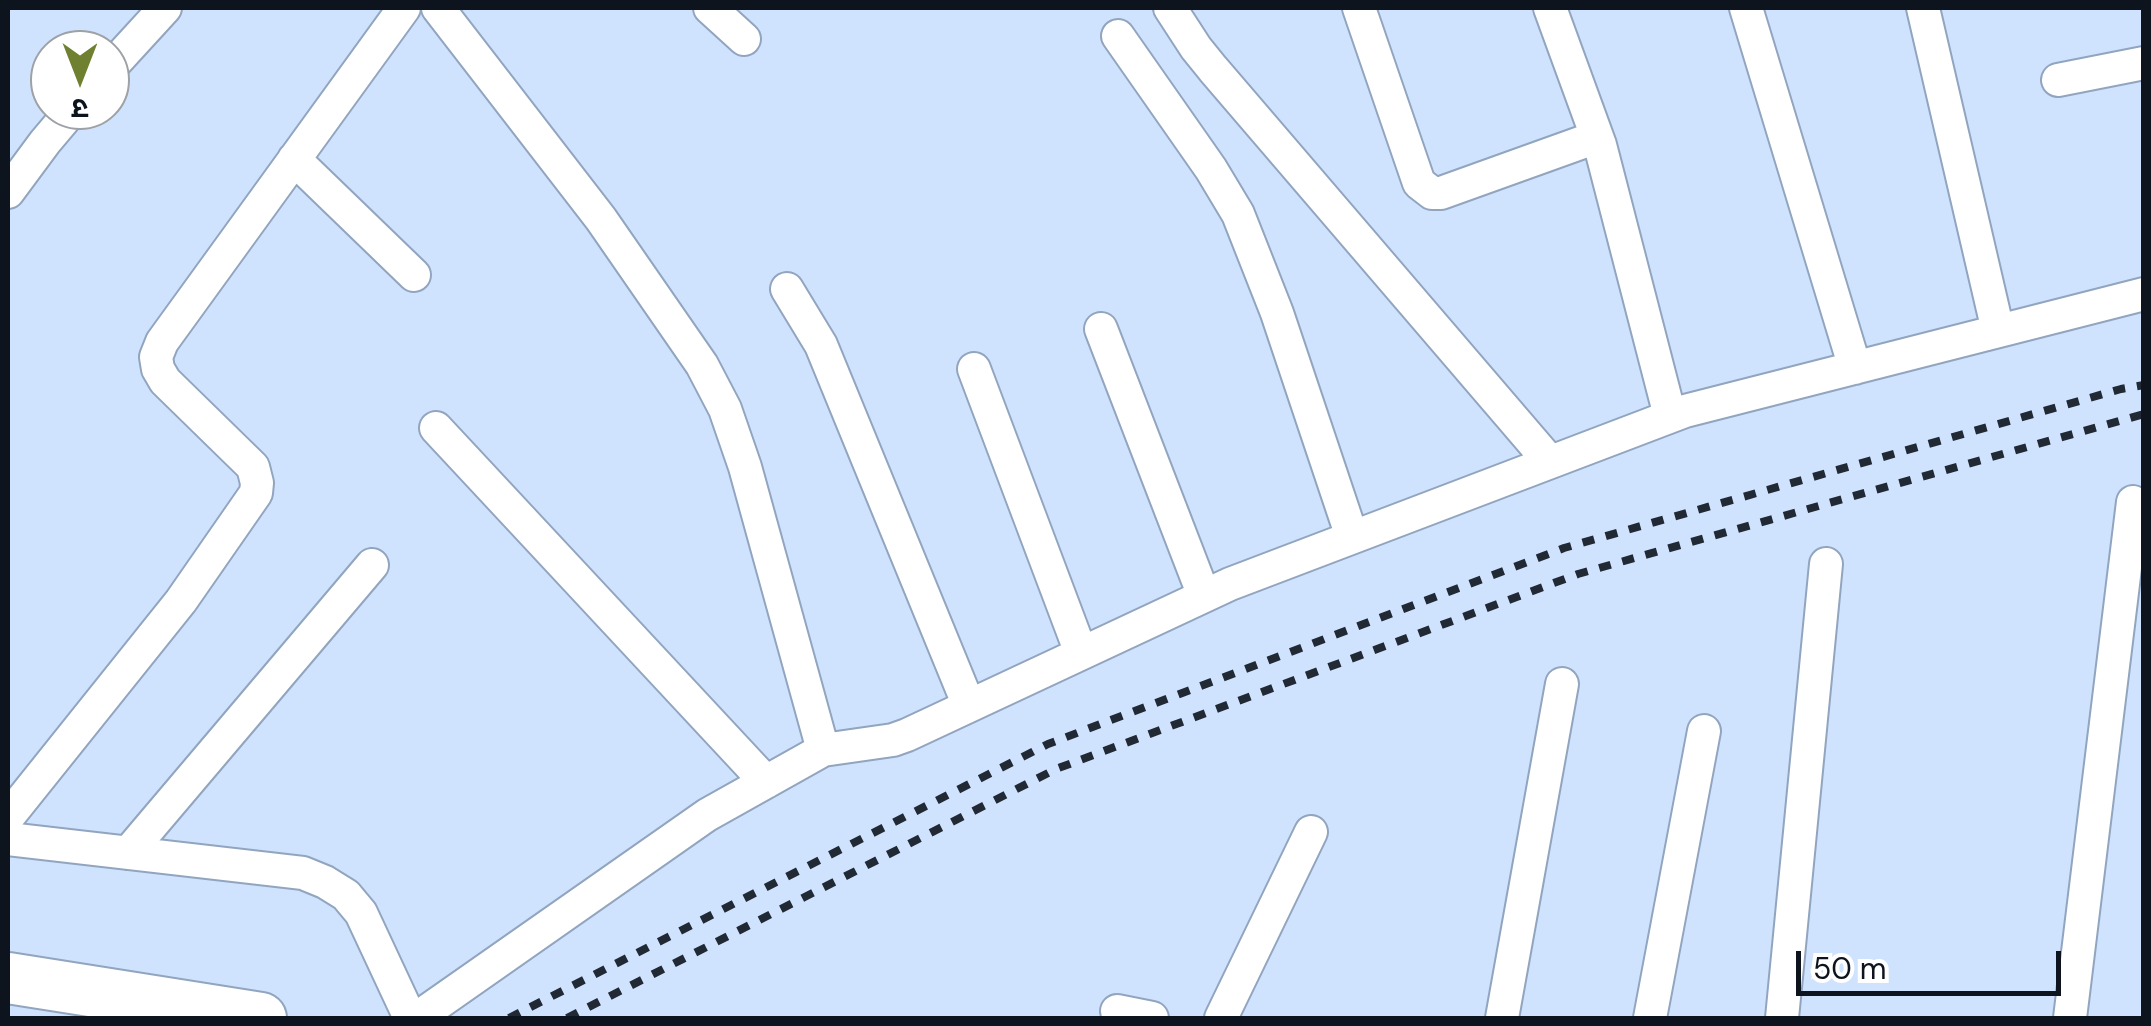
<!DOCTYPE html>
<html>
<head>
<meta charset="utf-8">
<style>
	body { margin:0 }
	#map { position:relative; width:2151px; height:1026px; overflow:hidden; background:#cfe3ff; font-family:"DM Sans","Noto Sans Devanagari",sans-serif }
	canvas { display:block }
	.frame { position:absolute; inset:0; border:10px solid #0d141d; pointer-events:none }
	.north { position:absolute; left:30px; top:30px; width:100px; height:100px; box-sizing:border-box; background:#fff; border:2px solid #9ea1a5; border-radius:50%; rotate:180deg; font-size:28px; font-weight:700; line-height:40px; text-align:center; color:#0d141d }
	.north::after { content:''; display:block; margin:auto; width:35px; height:45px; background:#6f8131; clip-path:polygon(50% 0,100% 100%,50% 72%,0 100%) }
	.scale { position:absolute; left:1796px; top:951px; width:265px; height:45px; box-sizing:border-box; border:5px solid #0d141d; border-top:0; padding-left:12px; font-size:30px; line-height:35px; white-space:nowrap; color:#0d141d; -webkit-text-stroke:8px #fff; paint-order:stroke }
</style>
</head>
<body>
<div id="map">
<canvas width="2151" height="1026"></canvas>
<div class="frame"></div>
<div class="north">उ</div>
<div class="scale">50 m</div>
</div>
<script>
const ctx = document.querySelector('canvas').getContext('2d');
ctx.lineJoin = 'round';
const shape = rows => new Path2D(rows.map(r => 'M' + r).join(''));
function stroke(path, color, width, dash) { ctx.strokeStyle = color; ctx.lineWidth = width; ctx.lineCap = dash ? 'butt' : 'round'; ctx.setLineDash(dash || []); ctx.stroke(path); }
const minor = shape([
	[438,8,601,219,702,365,725,409,745,467,823,750],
	[710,8,744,39],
	[1170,8,1196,48,1213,69,1550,462],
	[1359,8,1419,183,1432,193,1441,193,1597,137],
	[1550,8,1600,145,1670,416],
	[1746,8,1855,368],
	[1923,8,1998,331],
	[1118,36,1211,169,1238,214,1277,313,1352,537],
	[110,68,165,8],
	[2058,80,2144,63],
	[294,159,414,275],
	[8,192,45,142,72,110],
	[787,289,821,345,969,706],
	[1101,329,1204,596],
	[974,369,1081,653],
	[436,428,766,782],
	[8,817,181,601,256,493,257,483,253,467,165,381,158,369,156,357,162,342,404,8],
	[8,839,303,873,325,882,346,895,361,913,410,1018],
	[128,853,372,565],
	[1117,1011,1152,1018],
	[417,1018,707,815,823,750,893,740,907,735,1230,584,1685,411,2144,294],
	[1221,1018,1311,832],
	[1502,1018,1562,684],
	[1650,1018,1704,731],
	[1782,1018,1826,564],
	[2070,1018,2133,502]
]);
const primary = shape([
	[8,978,261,1018]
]);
stroke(minor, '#92a5bf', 36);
stroke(primary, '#92a5bf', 54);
stroke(minor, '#fff', 32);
stroke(primary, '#fff', 50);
stroke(shape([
	[509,1018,1048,744,1564,548,2121,389,2144,385],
	[567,1018,1056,769,1578,574,2144,414]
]), '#212934', 8, [12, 12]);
</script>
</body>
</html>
